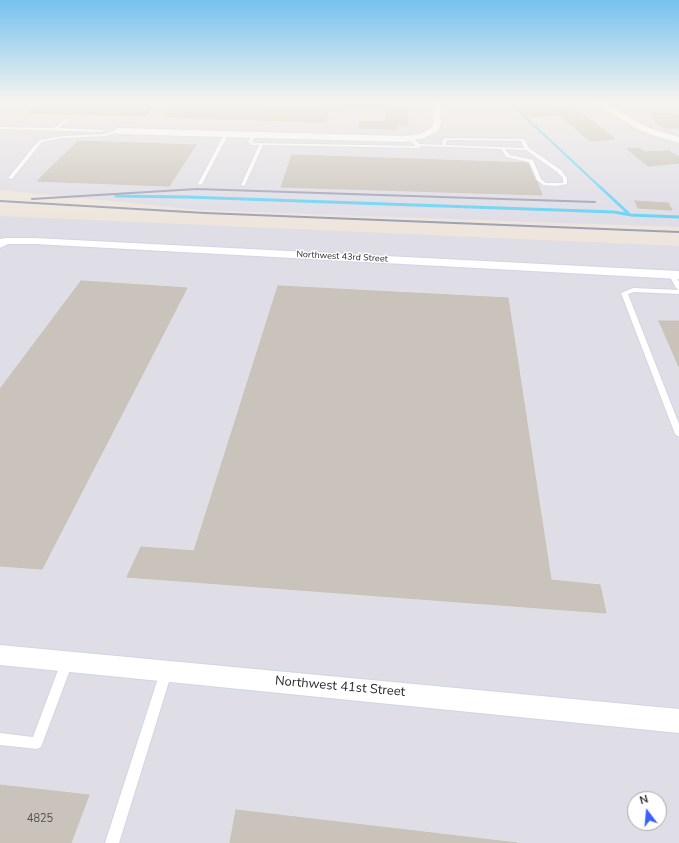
<!DOCTYPE html>
<html>
<head>
<meta charset="utf-8">
<style>
	body { margin:0 }
	#map { position:relative; width:679px; height:843px; overflow:hidden; background:#eee6dc; font-family:"Nunito Sans",sans-serif }
	canvas { display:block }
	.north { position:absolute; left:627px; top:791px; width:40px; height:40px; box-sizing:border-box; background:#fff; border:1px solid #aaa; border-radius:50%; rotate:344deg; font-size:11px; font-weight:700; line-height:16px; text-align:center; color:#2b2b2b }
	.north::after { content:''; display:block; margin:auto; width:14px; height:18px; background:#3861ff; clip-path:polygon(50% 0,100% 100%,50% 72%,0 100%) }
</style>
</head>
<body>
<div id="map">
<canvas width="679" height="843"></canvas>
<div class="north">N</div>
</div>
<script>
const ctx = document.querySelector('canvas').getContext('2d');
ctx.lineJoin = 'round';
function fillPath(path, color) { ctx.fillStyle = color; ctx.fill(path, 'evenodd'); }
const shape = rows => new Path2D(rows.map(r => 'M' + r).join(''));
function stroke(path, color, width, dash) { ctx.strokeStyle = color; ctx.lineWidth = width; ctx.lineCap = dash ? 'butt' : 'round'; ctx.setLineDash(dash || []); ctx.stroke(path); }
function label(font, color, halo, rows, align = 'center') {
  ctx.font = font + ' "Nunito Sans",sans-serif'; ctx.lineWidth = 3; ctx.setLineDash([]); ctx.textBaseline = 'middle'; ctx.strokeStyle = halo; ctx.fillStyle = color; for (const [text, x, y, turn = 0] of rows) {
    ctx.save(); ctx.translate(x, y); ctx.rotate((+turn || 0) * Math.PI / 180); ctx.textAlign = isNaN(turn) ? turn : align; if (halo) ctx.strokeText(text, 0, 0); ctx.fillText(text, 0, 0); ctx.restore();
  }
}
fillPath(shape([
	[0,102,679,102,679,227,199,210,0,190],
	[0,216,679,246,679,843,0,843],
	[635,799,659,799,659,823,635,823]
]), '#dfdde6');
stroke(shape([
	[509,102,600,187]
]), '#68d4f6', 2);
stroke(shape([
	[599,186,628,213],
	[116,196,187,197,614,212,631,215,679,217]
]), '#68d4f6', 3);
const building = shape([
	[41,102,156,102,145,116,28,113,41,102],
	[344,102,382,102,392,103,391,105,407,106,408,125,397,125,396,129,359,128,361,122,385,122,386,110,342,109,344,102],
	[174,103,329,107,326,122,164,117,174,103],
	[532,107,568,108,587,117,615,139,590,141,559,115,528,117,518,108,532,107],
	[651,113,679,114,679,128,668,128,657,124,651,113],
	[78,141,196,145,169,186,37,181,78,141],
	[639,148,645,152,669,151,679,157,679,163,648,166,627,149,639,148],
	[292,155,530,163,542,195,281,187,292,155],
	[635,201,668,203,672,210,638,208,635,201],
	[81,281,187,288,42,569,0,566,0,389,81,281],
	[278,286,508,298,551,580,600,585,606,613,127,577,141,547,194,551,278,286],
	[659,321,679,321,679,367,659,321],
	[0,785,89,795,71,843,0,843,0,785],
	[236,810,517,843,230,843,236,810]
]);
fillPath(building, '#c9c3bc');
stroke(building, '#c9c2b5', 1);
const service = shape([
	[66,119,69,120,59,128,102,130,104,131,102,132,0,129,0,127,54,128,66,119],
	[117,130,119,131,118,132,105,136,63,138,42,142,12,179,8,178,39,140,63,136,105,134,117,130],
	[224,134,228,135,202,184,198,185,198,184,224,134],
	[252,134,256,135,252,142,255,143,416,146,407,139,407,137,411,137,420,144,442,145,443,139,445,138,523,139,525,140,529,148,561,170,567,178,567,184,556,186,543,185,537,180,529,162,506,157,501,149,421,146,418,148,263,145,245,185,243,186,241,185,259,145,252,145,248,142,252,134],
	[447,140,521,141,524,148,446,145,447,140],
	[505,149,526,150,557,172,563,178,563,183,546,183,541,179,533,160,510,155,505,149],
	[672,273,674,274,679,282,679,290,676,288,669,275,672,273],
	[633,288,679,290,679,294,634,292,628,294,679,424,679,437,675,434,621,293,633,288],
	[67,657,71,658,73,662,41,747,37,749,0,745,0,733,33,737,61,662,63,658,67,657],
	[166,667,170,668,172,672,119,843,105,843,160,672,162,668,166,667]
]);
const minor = shape([
	[432,102,440,102,441,124,438,131,424,138,404,142,117,134,113,131,117,128,404,136,419,134,431,128,433,124,432,102],
	[595,102,605,102,637,122,655,130,679,137,679,143,649,134,631,126,595,102],
	[5,238,35,238,679,271,679,279,35,244,8,244,0,248,0,239,5,238],
	[0,645,679,709,679,733,0,665,0,645]
]);
stroke(service, '#d1d5e4', 2);
stroke(minor, '#d1d5e4', 2);
fillPath(service, '#fff');
fillPath(minor, '#fff');
stroke(shape([
	[32,199,197,189,595,202],
	[0,201,205,213,679,232]
]), '#9ea2b6', 2);
const sky = ctx.createLinearGradient(0, 0, 0, 220);
sky.addColorStop(0, '#75c1ee');
sky.addColorStop(0.46, '#f7f4ef');
sky.addColorStop(1, '#f7f4ef00');
ctx.fillStyle = sky;
ctx.fillRect(0, 0, 679, 220);
label('9px', '#2b2b2b', '#fff', [
	["Northwest 43rd Street",342,257,3]
]);
label('11px', '#52514f', null, [
	["4825",40,819]
]);
label('13px', '#2b2b2b', '#fff', [
	["Northwest 41st Street",340,687,5]
]);
</script>
</body>
</html>
